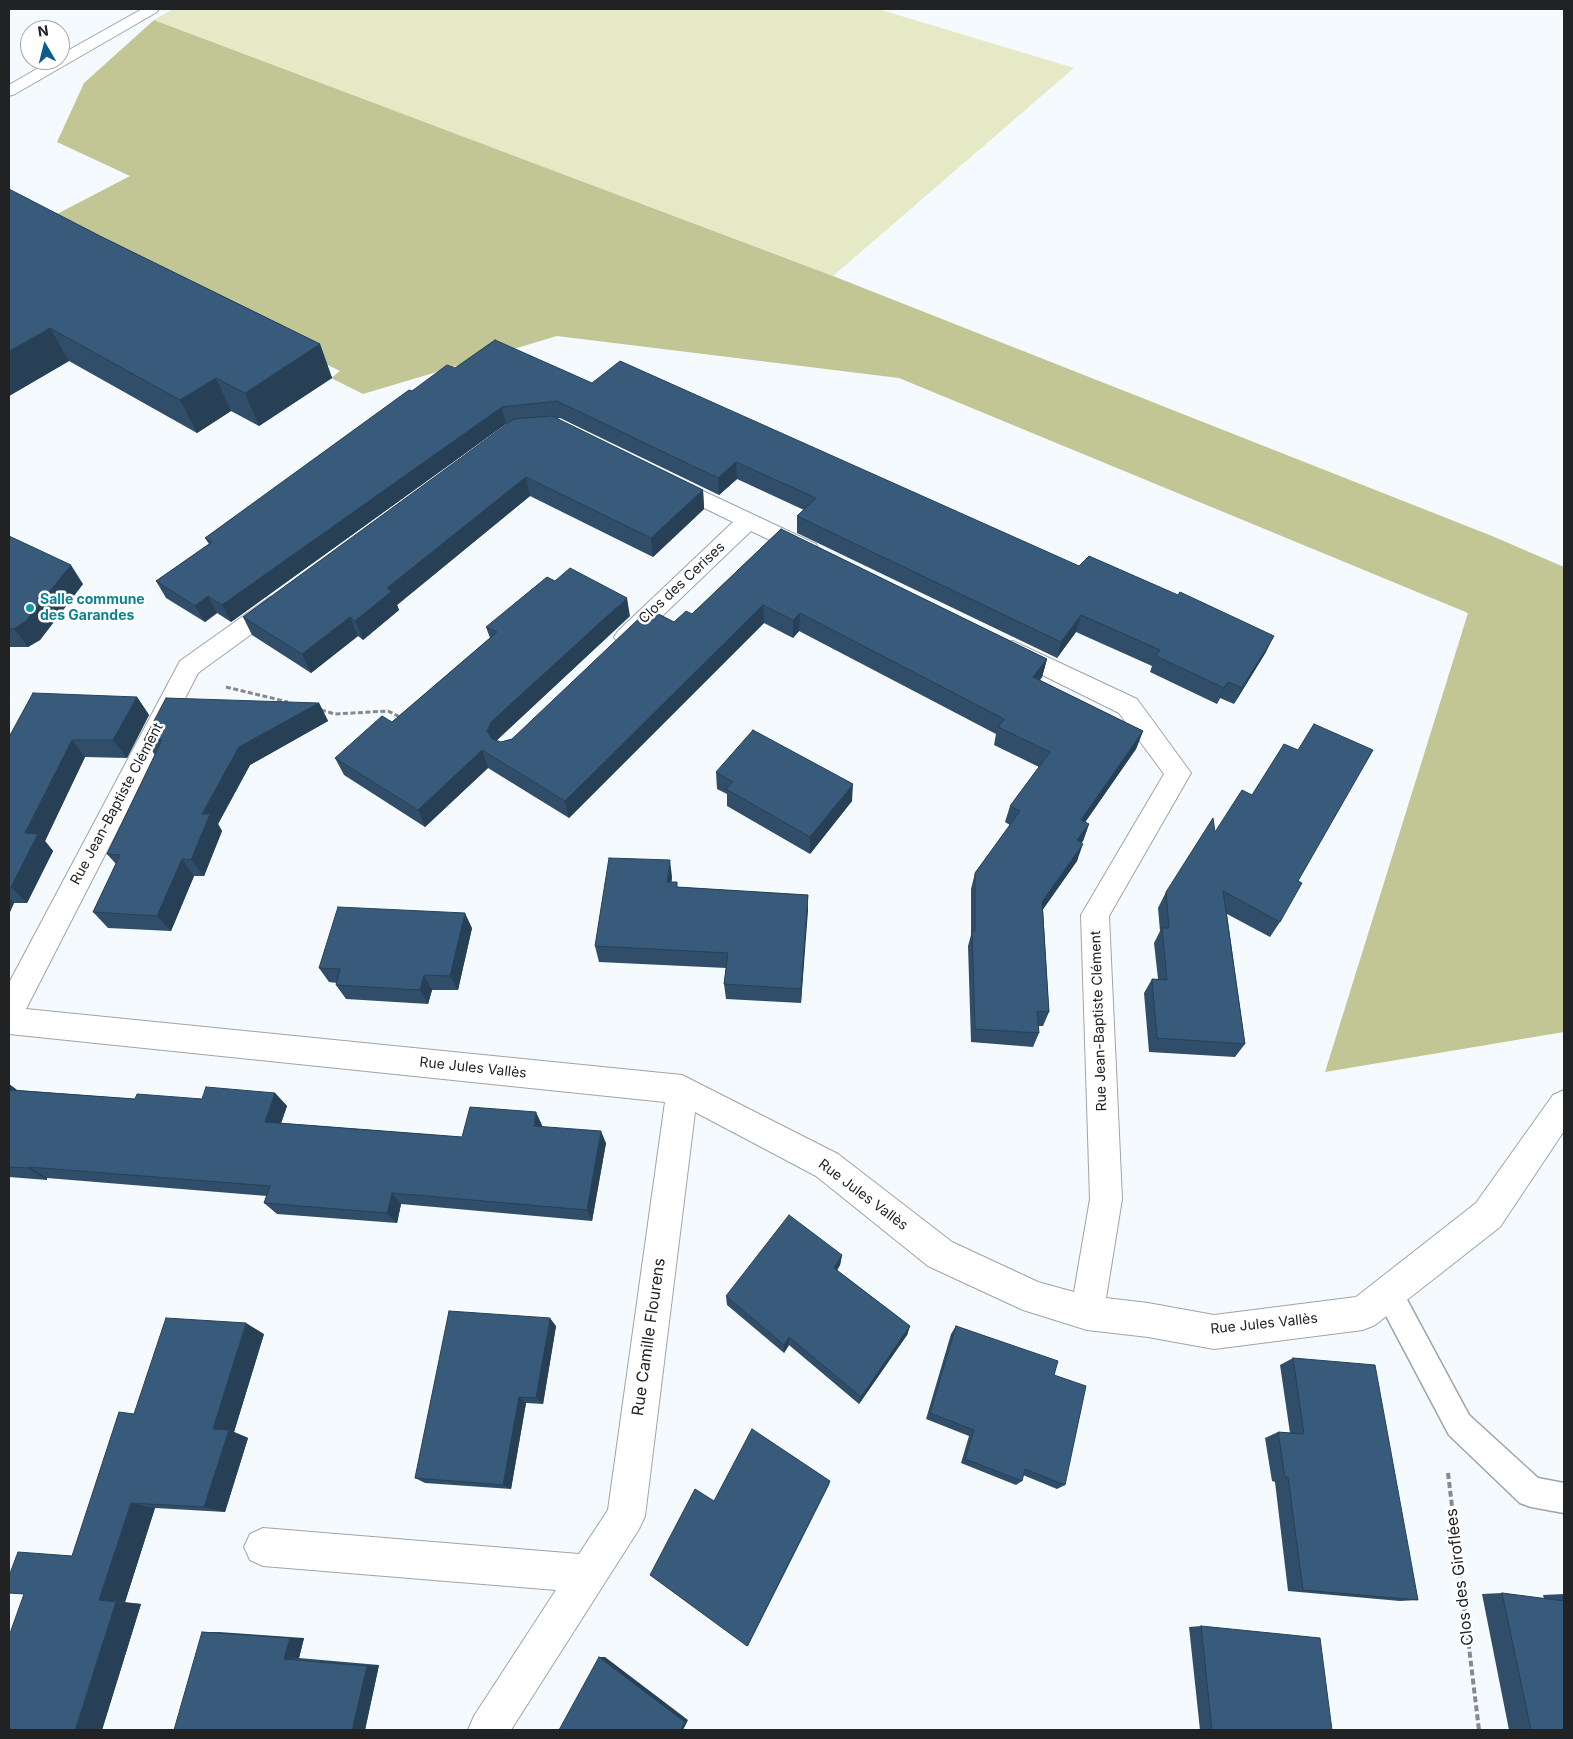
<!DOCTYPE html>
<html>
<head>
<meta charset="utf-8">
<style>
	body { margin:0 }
	#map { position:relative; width:1573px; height:1739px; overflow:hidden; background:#f5fafe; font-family:Inter,sans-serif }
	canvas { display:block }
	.frame { position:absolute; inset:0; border:10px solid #202224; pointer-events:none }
	.north { position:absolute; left:20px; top:20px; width:50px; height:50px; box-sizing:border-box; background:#fff; border:1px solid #a6a7a7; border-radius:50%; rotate:352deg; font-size:14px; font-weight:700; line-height:20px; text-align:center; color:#202224 }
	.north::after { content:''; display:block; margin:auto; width:18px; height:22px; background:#0a5b8e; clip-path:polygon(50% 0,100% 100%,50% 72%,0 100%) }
</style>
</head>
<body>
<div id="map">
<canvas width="1573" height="1739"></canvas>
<div class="frame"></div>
<div class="north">N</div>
</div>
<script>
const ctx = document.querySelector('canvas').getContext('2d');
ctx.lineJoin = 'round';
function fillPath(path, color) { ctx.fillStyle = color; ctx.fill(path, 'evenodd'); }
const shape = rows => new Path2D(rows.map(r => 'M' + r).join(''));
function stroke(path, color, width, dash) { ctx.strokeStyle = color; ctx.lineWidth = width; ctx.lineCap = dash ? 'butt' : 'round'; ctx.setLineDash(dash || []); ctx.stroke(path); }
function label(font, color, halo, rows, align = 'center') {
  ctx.font = font + ' Inter,sans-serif'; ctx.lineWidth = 5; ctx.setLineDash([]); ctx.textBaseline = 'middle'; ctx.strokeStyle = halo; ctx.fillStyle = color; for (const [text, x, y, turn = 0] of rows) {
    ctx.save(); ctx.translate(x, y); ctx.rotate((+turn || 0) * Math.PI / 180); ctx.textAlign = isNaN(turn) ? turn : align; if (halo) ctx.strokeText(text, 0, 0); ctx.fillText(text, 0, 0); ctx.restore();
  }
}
fillPath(shape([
	[173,9,878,9,1074,68,833,276,154,20]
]), '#e5e9c6');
fillPath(shape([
	[154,20,833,276,1492,536,1564,567,1564,1032,1325,1072,1468,613,899,378,557,336,363,394,331,378,340,371,127,266,57,214,130,176,57,142,84,83]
]), '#c1c694');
const service = shape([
	[1388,1279,1398,1283,1469,1415,1538,1478,1564,1483,1564,1513,1531,1507,1520,1503,1449,1435,1374,1293,1378,1283,1388,1279]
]);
const minor = shape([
	[142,9,159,9,157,12,15,94,9,96,9,85,52,60,60,60,60,55,142,9],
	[669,475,816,544,819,550,816,556,808,558,751,531,634,643,626,646,618,643,614,637,618,631,733,522,661,487,658,482,661,477,669,475],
	[278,595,286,597,290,603,286,609,198,673,26,1009,682,1075,838,1154,952,1242,1038,1282,1074,1292,1090,1199,1081,915,1164,774,1119,713,1004,656,1001,650,1004,644,1013,641,1137,699,1191,773,1109,916,1122,1199,1106,1298,1148,1303,1214,1315,1356,1297,1476,1203,1553,1095,1564,1090,1564,1131,1500,1227,1375,1325,1363,1330,1214,1349,1148,1337,1087,1330,1023,1310,928,1266,816,1176,695,1112,645,1516,639,1529,511,1730,468,1730,474,1716,556,1590,263,1566,250,1560,244,1547,250,1534,263,1528,579,1554,608,1510,665,1102,9,1034,9,983,180,661,270,597,278,595]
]);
stroke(service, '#9ea4a9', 3);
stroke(minor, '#9ea4a9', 2);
stroke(shape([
	[226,687,288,702],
	[321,710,335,714,388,711,402,718]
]), '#878a8d', 3, [5, 2.5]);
stroke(shape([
	[1448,1473,1479,1730]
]), '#878a8d', 4, [6, 3]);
fillPath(service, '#fff');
fillPath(minor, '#fff');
fillPath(shape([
	[102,237,320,344,332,378,259,426,231,411,197,433,69,361,9,396],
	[455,368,592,383,1266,652,1234,704,1220,698,1217,704,1150,672,1152,666,1076,632,1057,658,797,533,797,516,804,510,737,479,719,495,560,418,556,419,703,490,704,509,653,557,530,496,397,605,399,610,363,640,358,636,311,673,252,635,243,617,508,424,506,424,231,622,217,613,205,622,166,598,156,581,209,544,205,538,412,391],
	[781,529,1047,659,1042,677,1040,680,1143,731,1136,749,1085,822,1089,824,1083,841,1081,843,1077,861,1043,909,1049,1012,1043,1026,1039,1026,1039,1033,1033,1047,971,1042,968,946,971,935,971,889,975,873,1010,825,1005,822,1010,806,1039,767,994,745,996,734,799,631,793,638,764,623,569,818,488,768,425,827,344,775,335,758,392,722,490,638,486,627,555,581,630,616,496,741,501,742,512,739,674,622,692,614],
	[9,536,83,584,40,640,28,647,9,647],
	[137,697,149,715,127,758,85,757,45,841,53,851,27,903,14,903,9,914,9,737],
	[319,703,328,721,250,765,218,824,222,831,204,876,194,876,171,931,108,928,93,912,116,864,107,854,155,755,144,740],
	[716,772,852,801,810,854,727,806,727,794,717,789],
	[1215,832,1298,881,1280,922,1270,937,1227,914,1245,1044,1235,1057,1149,1052,1144,993,1152,979,1158,979,1154,943,1160,931,1158,908,1166,892],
	[672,877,671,882,678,887,808,895,801,1003,726,999,724,984,726,968,599,962,595,946],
	[472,928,458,990,432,990,428,1004,346,999,336,985,337,983,329,982,319,968],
	[9,1084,17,1090,135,1099,202,1099,275,1093,287,1106,281,1123,462,1137,542,1125,542,1126,606,1143,592,1221,401,1204,397,1223,277,1214,264,1203,267,1196,47,1178,47,1180,9,1177],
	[842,1255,840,1265,837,1270,910,1326,907,1335,859,1404,789,1345,784,1353,727,1305,726,1296],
	[556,1326,543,1404,526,1403,511,1489,425,1483,415,1478],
	[956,1326,1054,1375,1065,1485,1057,1489,1023,1475,1022,1481,1016,1485,961,1463,969,1436,926,1419,951,1334],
	[264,1334,234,1432,248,1438,225,1512,155,1508,125,1602,141,1604,102,1730,72,1556,134,1414],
	[1293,1358,1418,1600,1400,1601,1288,1591,1275,1482,1272,1481,1265,1438,1278,1432,1290,1433,1280,1365],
	[1502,1593,1544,1599,1543,1595,1564,1594,1564,1730,1509,1730,1482,1594],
	[1201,1626,1332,1730,1200,1730,1189,1627],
	[202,1632,219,1632,304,1638,299,1658,379,1665,365,1730]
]), '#304e6a');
fillPath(shape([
	[50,328,69,361,9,396,9,351],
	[320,344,332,378,259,426,245,393],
	[216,378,231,411,197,433,180,400],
	[502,407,506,424,231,622,222,605],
	[736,462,737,479,719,495,718,478],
	[526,477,530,496,397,605,399,610,363,640,355,621,387,588],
	[703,490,704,509,653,557,651,538],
	[71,565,83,584,40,640,28,647,14,629],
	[208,596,217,613,205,622,195,606],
	[627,598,630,616,497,740,492,749,487,731,491,722],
	[763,605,764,623,569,818,565,801],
	[800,613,799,631,793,638,793,620],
	[1081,615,1076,632,1057,658,1061,642],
	[350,617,358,636,311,673,302,654],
	[1274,636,1266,652,1234,704,1242,688],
	[1047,659,1042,677,1029,695,1033,677],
	[1228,682,1217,704,1224,688],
	[137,697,149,715,127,758,113,740],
	[319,703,328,721,250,765,218,824,222,831,204,876,191,860,202,814,239,747],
	[1143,731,1136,749,1075,837,1081,820],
	[72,740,85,757,45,841,53,851,27,903,11,887,25,833],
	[482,750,488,768,425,827,418,810],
	[853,784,852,801,810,854,810,837],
	[1089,824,1083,841,1071,857,1077,840],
	[1083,844,1077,861,1037,918,1042,902],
	[182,859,194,876,171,931,157,916],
	[670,860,672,877,670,898,667,882],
	[808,895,808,911,801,1003,801,989],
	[9,897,14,903,9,914],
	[465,913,472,928,458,990,450,976],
	[424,975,432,990,428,1004,420,990],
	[9,1084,17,1090,12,1102,9,1099],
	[275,1093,287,1106,277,1135,265,1122],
	[536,1112,542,1125,540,1138,534,1126],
	[601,1131,606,1143,592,1221,587,1210],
	[29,1167,47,1178,47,1180,28,1168],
	[392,1193,401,1204,397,1223,387,1213],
	[842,1255,840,1265,833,1277,834,1268],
	[550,1318,556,1326,543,1404,536,1398],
	[246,1323,264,1334,234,1432,248,1438,225,1512,204,1507,213,1429],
	[910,1326,907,1335,859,1404,861,1397],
	[789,1337,789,1345,784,1353,784,1345],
	[519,1397,526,1403,511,1489,503,1485],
	[830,1481,829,1485,748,1646,747,1646],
	[131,1503,155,1508,125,1602,99,1600],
	[116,1602,141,1604,102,1730,75,1730],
	[290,1638,304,1638,299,1658,284,1659],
	[599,1657,605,1657,688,1720,683,1730,681,1730],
	[379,1665,365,1730,352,1730,367,1666]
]), '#274056');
const building = shape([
	[9,189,102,237,320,344,245,393,216,378,180,400,50,328,9,351,9,189],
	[495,340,592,383,620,361,1079,566,1089,556,1178,595,1180,592,1274,636,1242,688,1228,682,1224,688,1156,656,1160,650,1081,615,1061,642,797,516,816,498,736,462,718,478,557,401,502,407,222,605,208,596,195,606,156,581,212,542,205,538,409,390,412,391,447,365,455,368,495,340],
	[552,416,703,490,651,538,526,477,387,588,392,591,355,621,350,617,302,654,243,617,514,419,552,416],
	[781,529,1047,659,1033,677,1143,731,1081,820,1089,824,1077,840,1083,844,1042,902,1049,1012,1037,1011,1039,1033,975,1029,972,931,975,931,975,873,1020,811,1010,806,1050,752,998,727,1004,719,800,613,793,620,763,605,565,801,482,750,418,810,335,758,382,716,392,722,497,632,486,627,547,577,555,581,570,568,627,598,491,722,487,731,492,739,501,742,512,739,649,609,674,622,686,611,692,614,781,529],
	[9,536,71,565,26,621,14,629,9,628,9,536],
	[33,693,137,697,113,740,72,740,25,833,38,834,11,887,9,887,9,737,33,693],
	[166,698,319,703,239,747,202,814,210,814,191,860,182,859,157,916,93,912,120,855,107,854,162,740,144,740,166,698],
	[1314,724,1373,750,1298,881,1302,883,1280,922,1223,891,1245,1044,1157,1038,1152,979,1167,980,1162,928,1169,928,1166,892,1213,818,1215,832,1242,790,1252,795,1284,744,1298,750,1314,724],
	[753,730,853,784,810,837,726,789,733,782,716,772,753,730],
	[609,858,670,860,667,882,677,882,677,887,808,895,801,989,724,984,728,953,595,946,609,858],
	[338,907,465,913,450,976,424,975,420,990,336,985,340,969,319,968,338,907],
	[206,1087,275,1093,265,1122,462,1137,470,1107,536,1112,534,1126,601,1131,587,1210,392,1193,387,1213,264,1203,270,1186,29,1167,28,1168,9,1167,9,1090,135,1099,137,1094,202,1099,206,1087],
	[789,1215,842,1255,834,1268,910,1326,861,1397,789,1337,784,1345,726,1296,789,1215],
	[449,1311,550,1318,536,1398,519,1397,503,1485,415,1478,449,1311],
	[166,1318,246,1323,213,1429,229,1430,204,1507,131,1503,99,1600,116,1602,75,1730,9,1730,9,1636,24,1594,9,1593,9,1576,18,1552,72,1556,119,1412,134,1414,166,1318],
	[956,1326,1058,1361,1054,1375,1086,1386,1065,1485,1025,1469,1022,1481,965,1459,974,1430,930,1413,956,1326],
	[1293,1358,1375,1365,1418,1600,1303,1590,1288,1477,1285,1477,1278,1432,1304,1434,1293,1358],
	[752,1429,830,1481,747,1646,650,1575,695,1489,714,1501,752,1429],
	[1502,1593,1564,1601,1564,1730,1531,1730,1502,1593],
	[1201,1626,1320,1638,1332,1730,1212,1730,1201,1626],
	[202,1632,290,1638,284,1659,367,1666,352,1730,174,1730,202,1632],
	[599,1657,685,1722,681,1730,559,1730,599,1657]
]);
fillPath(building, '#385b7b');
stroke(building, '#274056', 1);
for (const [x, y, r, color] of [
	[30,608,5,"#0f9aa8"]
]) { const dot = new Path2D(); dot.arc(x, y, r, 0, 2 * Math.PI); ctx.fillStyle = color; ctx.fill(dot); stroke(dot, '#fff', 2); }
label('14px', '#202224', '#fff', [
	["Clos des Cerises",682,583,-43],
	["Rue Jean-Baptiste Clément",117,804,-62],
	["Rue Jean-Baptiste Clément",1099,1021,-92],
	["Rue Jules Vallès",473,1068,6],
	["Rue Jules Vallès",863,1195,37],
	["Rue Jules Vallès",1264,1324,-6]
]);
label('bold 14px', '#0d838f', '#fff', [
	["Salle commune",40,600],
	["des Garandes",40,616]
], 'left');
label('16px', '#202224', '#fff', [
	["Rue Camille Flourens",649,1337,-82],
	["Clos des Giroflées",1460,1577,-97]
]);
</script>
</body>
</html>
